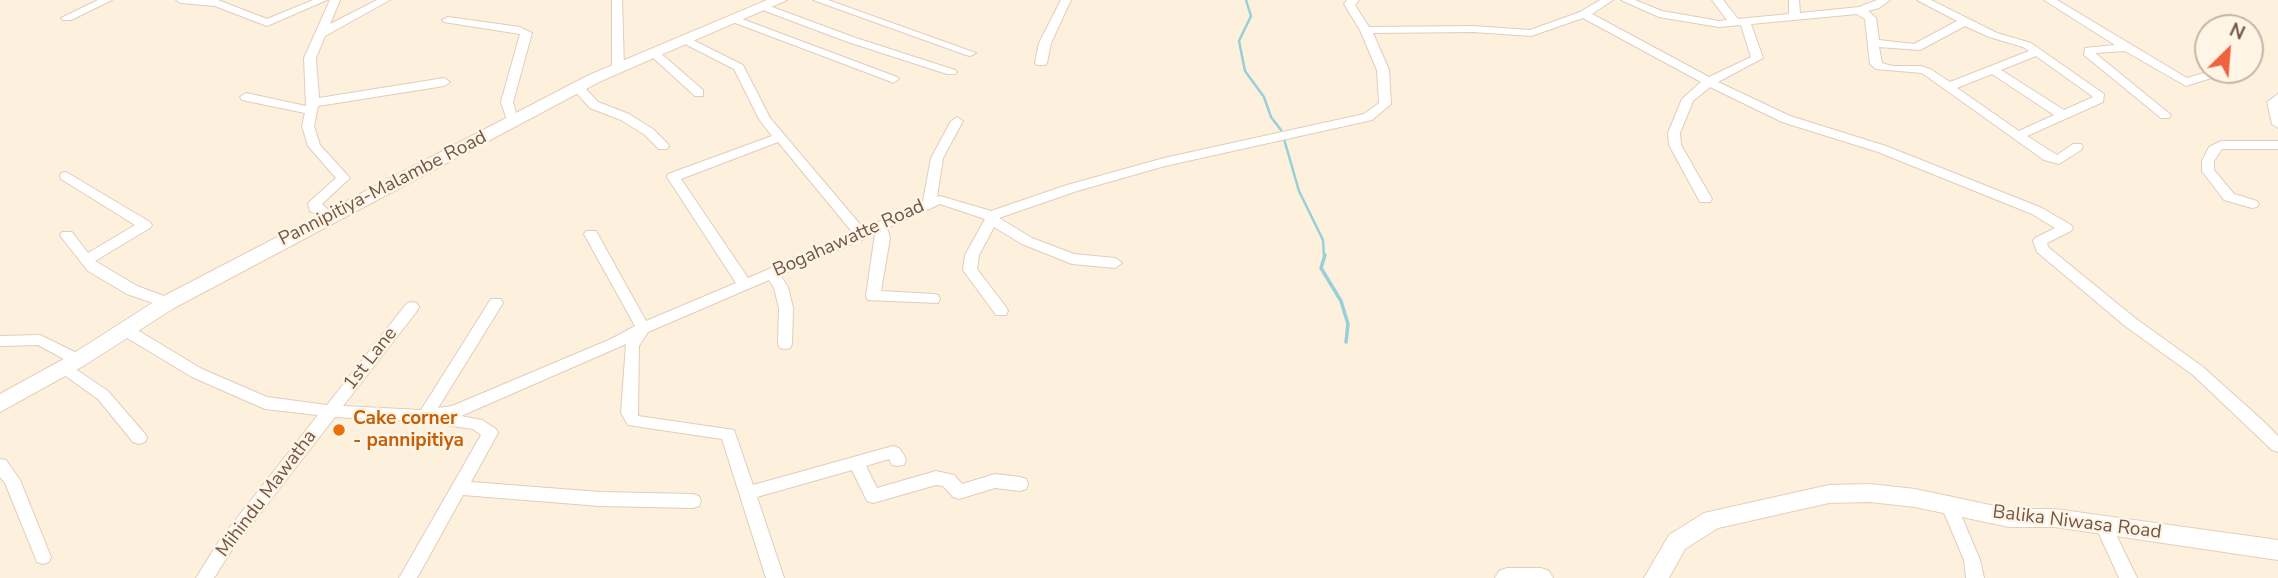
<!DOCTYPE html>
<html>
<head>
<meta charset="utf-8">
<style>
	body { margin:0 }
	#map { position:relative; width:2278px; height:578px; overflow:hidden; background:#fdf1de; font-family:"Nunito Sans",sans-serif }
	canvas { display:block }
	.north { position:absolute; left:2194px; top:14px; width:70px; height:70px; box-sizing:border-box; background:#fff5e6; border:2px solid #c7b5a6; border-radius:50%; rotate:25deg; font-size:19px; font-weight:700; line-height:28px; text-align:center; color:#745646 }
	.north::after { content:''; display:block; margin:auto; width:24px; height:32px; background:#ee633d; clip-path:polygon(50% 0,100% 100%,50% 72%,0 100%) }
</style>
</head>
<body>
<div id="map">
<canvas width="2278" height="578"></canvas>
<div class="north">N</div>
</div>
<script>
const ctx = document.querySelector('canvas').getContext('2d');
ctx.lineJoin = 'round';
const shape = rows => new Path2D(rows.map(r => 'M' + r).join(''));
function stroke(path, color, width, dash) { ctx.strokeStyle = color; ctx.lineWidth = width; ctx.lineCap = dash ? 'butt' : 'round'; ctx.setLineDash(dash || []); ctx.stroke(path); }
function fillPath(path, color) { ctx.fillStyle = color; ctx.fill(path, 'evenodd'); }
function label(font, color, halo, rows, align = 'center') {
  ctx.font = font + ' "Nunito Sans",sans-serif'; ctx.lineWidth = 5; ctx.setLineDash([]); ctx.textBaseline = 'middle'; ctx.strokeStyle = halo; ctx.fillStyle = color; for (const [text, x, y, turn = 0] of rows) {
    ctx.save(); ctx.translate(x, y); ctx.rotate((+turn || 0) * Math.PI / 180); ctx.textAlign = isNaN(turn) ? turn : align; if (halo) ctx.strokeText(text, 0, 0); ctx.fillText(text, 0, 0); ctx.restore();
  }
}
stroke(shape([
	[1246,0,1251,16,1239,41,1245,71,1264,97,1271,117,1281,130],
	[1284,139,1299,191,1323,240,1324,257]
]), '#98cfd9', 2.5);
stroke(shape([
	[1325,255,1321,268,1341,301,1348,324,1346,342]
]), '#98cfd9', 3.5);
const street = shape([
	[98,0,112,0,71,20,63,20,61,18,98,0],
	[176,0,218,0,267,19,313,0,327,0,267,26,215,6,181,3,176,0],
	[330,0,340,0,330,24,377,0,390,0,325,36,316,58,319,98,444,78,450,82,444,86,318,106,314,126,320,145,350,178,322,204,335,216,328,220,310,211,308,203,336,178,308,146,302,126,305,113,242,100,240,97,246,93,306,106,304,58,330,0],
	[612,0,622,0,624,68,618,71,612,68,612,0],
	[813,0,828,0,976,53,970,56,966,55,813,0],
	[1061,0,1071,0,1051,43,1047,63,1045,65,1037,65,1035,63,1039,43,1061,0],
	[1347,0,1359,0,1355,5,1369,27,1473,26,1530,30,1580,12,1600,0,1613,0,1592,14,1709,77,1751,57,1741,25,1719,27,1659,17,1621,0,1635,0,1662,11,1719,21,1727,20,1712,0,1723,0,1738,19,1789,14,1789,0,1799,0,1800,13,1859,7,1877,0,1890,0,1879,8,1868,11,1876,18,1879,40,1914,44,1957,21,1917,0,1931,0,1997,33,2031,43,2104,94,2103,102,2027,136,2057,155,2073,144,2081,144,2083,147,2081,150,2059,164,2044,160,1922,73,1876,69,1870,64,1865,19,1857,14,1751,24,1763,58,1718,82,1790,116,1886,146,2042,208,2071,225,2073,228,2071,231,2047,243,2048,247,2135,318,2203,367,2261,419,2278,436,2278,452,2272,450,2193,375,2125,326,2037,252,2033,241,2035,238,2055,228,2032,214,1878,152,1782,122,1710,87,1693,101,1680,133,1681,145,1712,199,1710,202,1700,202,1669,145,1668,133,1682,99,1701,82,1583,18,1531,36,1473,32,1373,33,1389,70,1391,104,1372,120,1165,166,1077,191,999,218,1032,238,1074,254,1115,258,1122,263,1115,268,1072,264,1022,244,994,227,979,255,977,269,1006,307,1008,311,1006,315,996,315,963,270,965,255,985,219,940,204,887,228,890,238,881,291,933,294,938,295,940,299,938,303,868,300,866,296,875,234,780,275,788,287,793,308,792,344,790,348,785,349,780,348,778,344,779,308,774,288,769,280,648,332,639,346,638,416,734,430,753,485,893,446,899,448,904,455,906,460,904,465,898,466,892,465,889,459,866,466,877,488,936,471,954,475,962,484,995,474,1020,477,1026,479,1028,484,1026,489,1020,491,995,488,959,499,953,497,943,486,936,485,873,503,867,501,852,470,757,497,784,578,766,578,722,439,628,425,621,413,626,344,461,416,482,420,496,429,498,433,471,482,600,492,693,494,699,496,701,501,699,506,693,508,600,506,463,495,417,578,399,578,481,435,473,429,425,422,335,417,231,551,214,578,196,578,219,541,318,415,265,409,192,377,119,333,117,329,119,325,129,325,202,369,267,397,327,405,407,303,412,302,417,303,419,307,417,311,343,406,421,410,491,299,501,299,503,303,438,408,452,406,611,339,635,326,584,234,586,231,596,231,646,321,736,283,667,177,668,174,772,136,759,119,734,69,681,42,681,38,689,38,743,65,770,118,864,229,923,201,931,158,951,121,957,117,963,121,943,158,937,197,940,196,991,211,1067,185,1164,158,1364,114,1379,103,1377,70,1360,30,1344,4,1347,0],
	[1965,26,1989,37,2023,47,2029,51,1950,82,1930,69,1921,66,1892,66,1882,63,1879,47,1920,50,1965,26],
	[2036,56,2092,96,2093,97,2064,110,2001,70,2036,56],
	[1992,74,2054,115,2019,131,1957,88,1992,74],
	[778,142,853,233,748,278,681,179,778,142],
	[2044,0,2057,0,2187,78,2214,70,2232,70,2230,72,2186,86,2125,51,2095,53,2171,115,2169,118,2161,118,2084,55,2085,48,2115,45,2044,0],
	[764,4,856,38,955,70,957,72,955,74,947,74,848,42,760,9,760,5,764,4],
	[734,16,897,77,899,79,893,83,889,81,730,21,730,17,734,16],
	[448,17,520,27,532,33,513,102,519,123,517,126,509,126,501,102,520,34,444,22,442,20,448,17],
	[654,50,658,51,703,90,703,96,695,96,650,55,648,53,654,50],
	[578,84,582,85,598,102,629,114,653,129,667,143,669,146,667,149,659,149,645,135,621,120,590,108,572,88,578,84],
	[2278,94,2278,128,2272,124,2267,102,2278,94],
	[2221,141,2278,141,2278,149,2222,149,2214,161,2214,170,2234,194,2257,201,2259,204,2257,207,2252,208,2224,200,2202,171,2202,161,2209,147,2221,141],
	[66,172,150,222,152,225,150,228,95,261,137,286,172,299,174,303,172,307,167,308,127,294,88,271,62,238,60,235,62,232,72,232,88,253,135,225,61,179,60,176,61,173,66,172],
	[40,335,83,356,85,360,83,364,73,364,38,345,0,346,0,336,40,335],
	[65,362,108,391,145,434,147,438,145,442,139,444,133,442,98,399,60,372,58,368,60,364,65,362],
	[0,459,6,460,20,480,51,557,49,562,43,564,37,562,35,557,5,483,0,477,0,459],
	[1948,496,1954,498,1956,503,1980,560,1984,578,1966,578,1964,560,1940,503,1942,498,1948,496],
	[2103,518,2109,520,2137,578,2119,578,2095,525,2097,520,2103,518]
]);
const secondary = shape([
	[767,0,787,0,601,81,174,308,85,365,0,412,0,394,71,355,160,298,589,75,767,0],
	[1870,484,1915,489,2009,509,2055,509,2278,540,2278,560,2055,527,2009,527,1915,507,1870,502,1829,503,1718,528,1685,549,1669,578,1644,578,1669,535,1704,513,1829,485,1870,484],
	[1507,568,1541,568,1549,571,1553,578,1495,578,1499,571,1507,568]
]);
stroke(street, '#e1cdba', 2);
stroke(secondary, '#e7ceb8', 2);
fillPath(street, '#fff');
fillPath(secondary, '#fff');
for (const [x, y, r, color] of [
	[339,430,7,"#e8710a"]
]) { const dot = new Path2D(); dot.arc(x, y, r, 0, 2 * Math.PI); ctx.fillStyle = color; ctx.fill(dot); stroke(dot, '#fff5e6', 2.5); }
label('19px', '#745646', '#fff5e6', [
	["Pannipitiya-Malambe Road",383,189,-27],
	["Bogahawatte Road",849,239,-24],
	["1st Lane",371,359,-52],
	["Mihindu Mawatha",267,494,-53],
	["Balika Niwasa Road",2077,523,7]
]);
label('bold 19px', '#c56008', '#fff5e6', [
	["Cake corner",353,419],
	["- pannipitiya",353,441]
], 'left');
</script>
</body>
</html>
